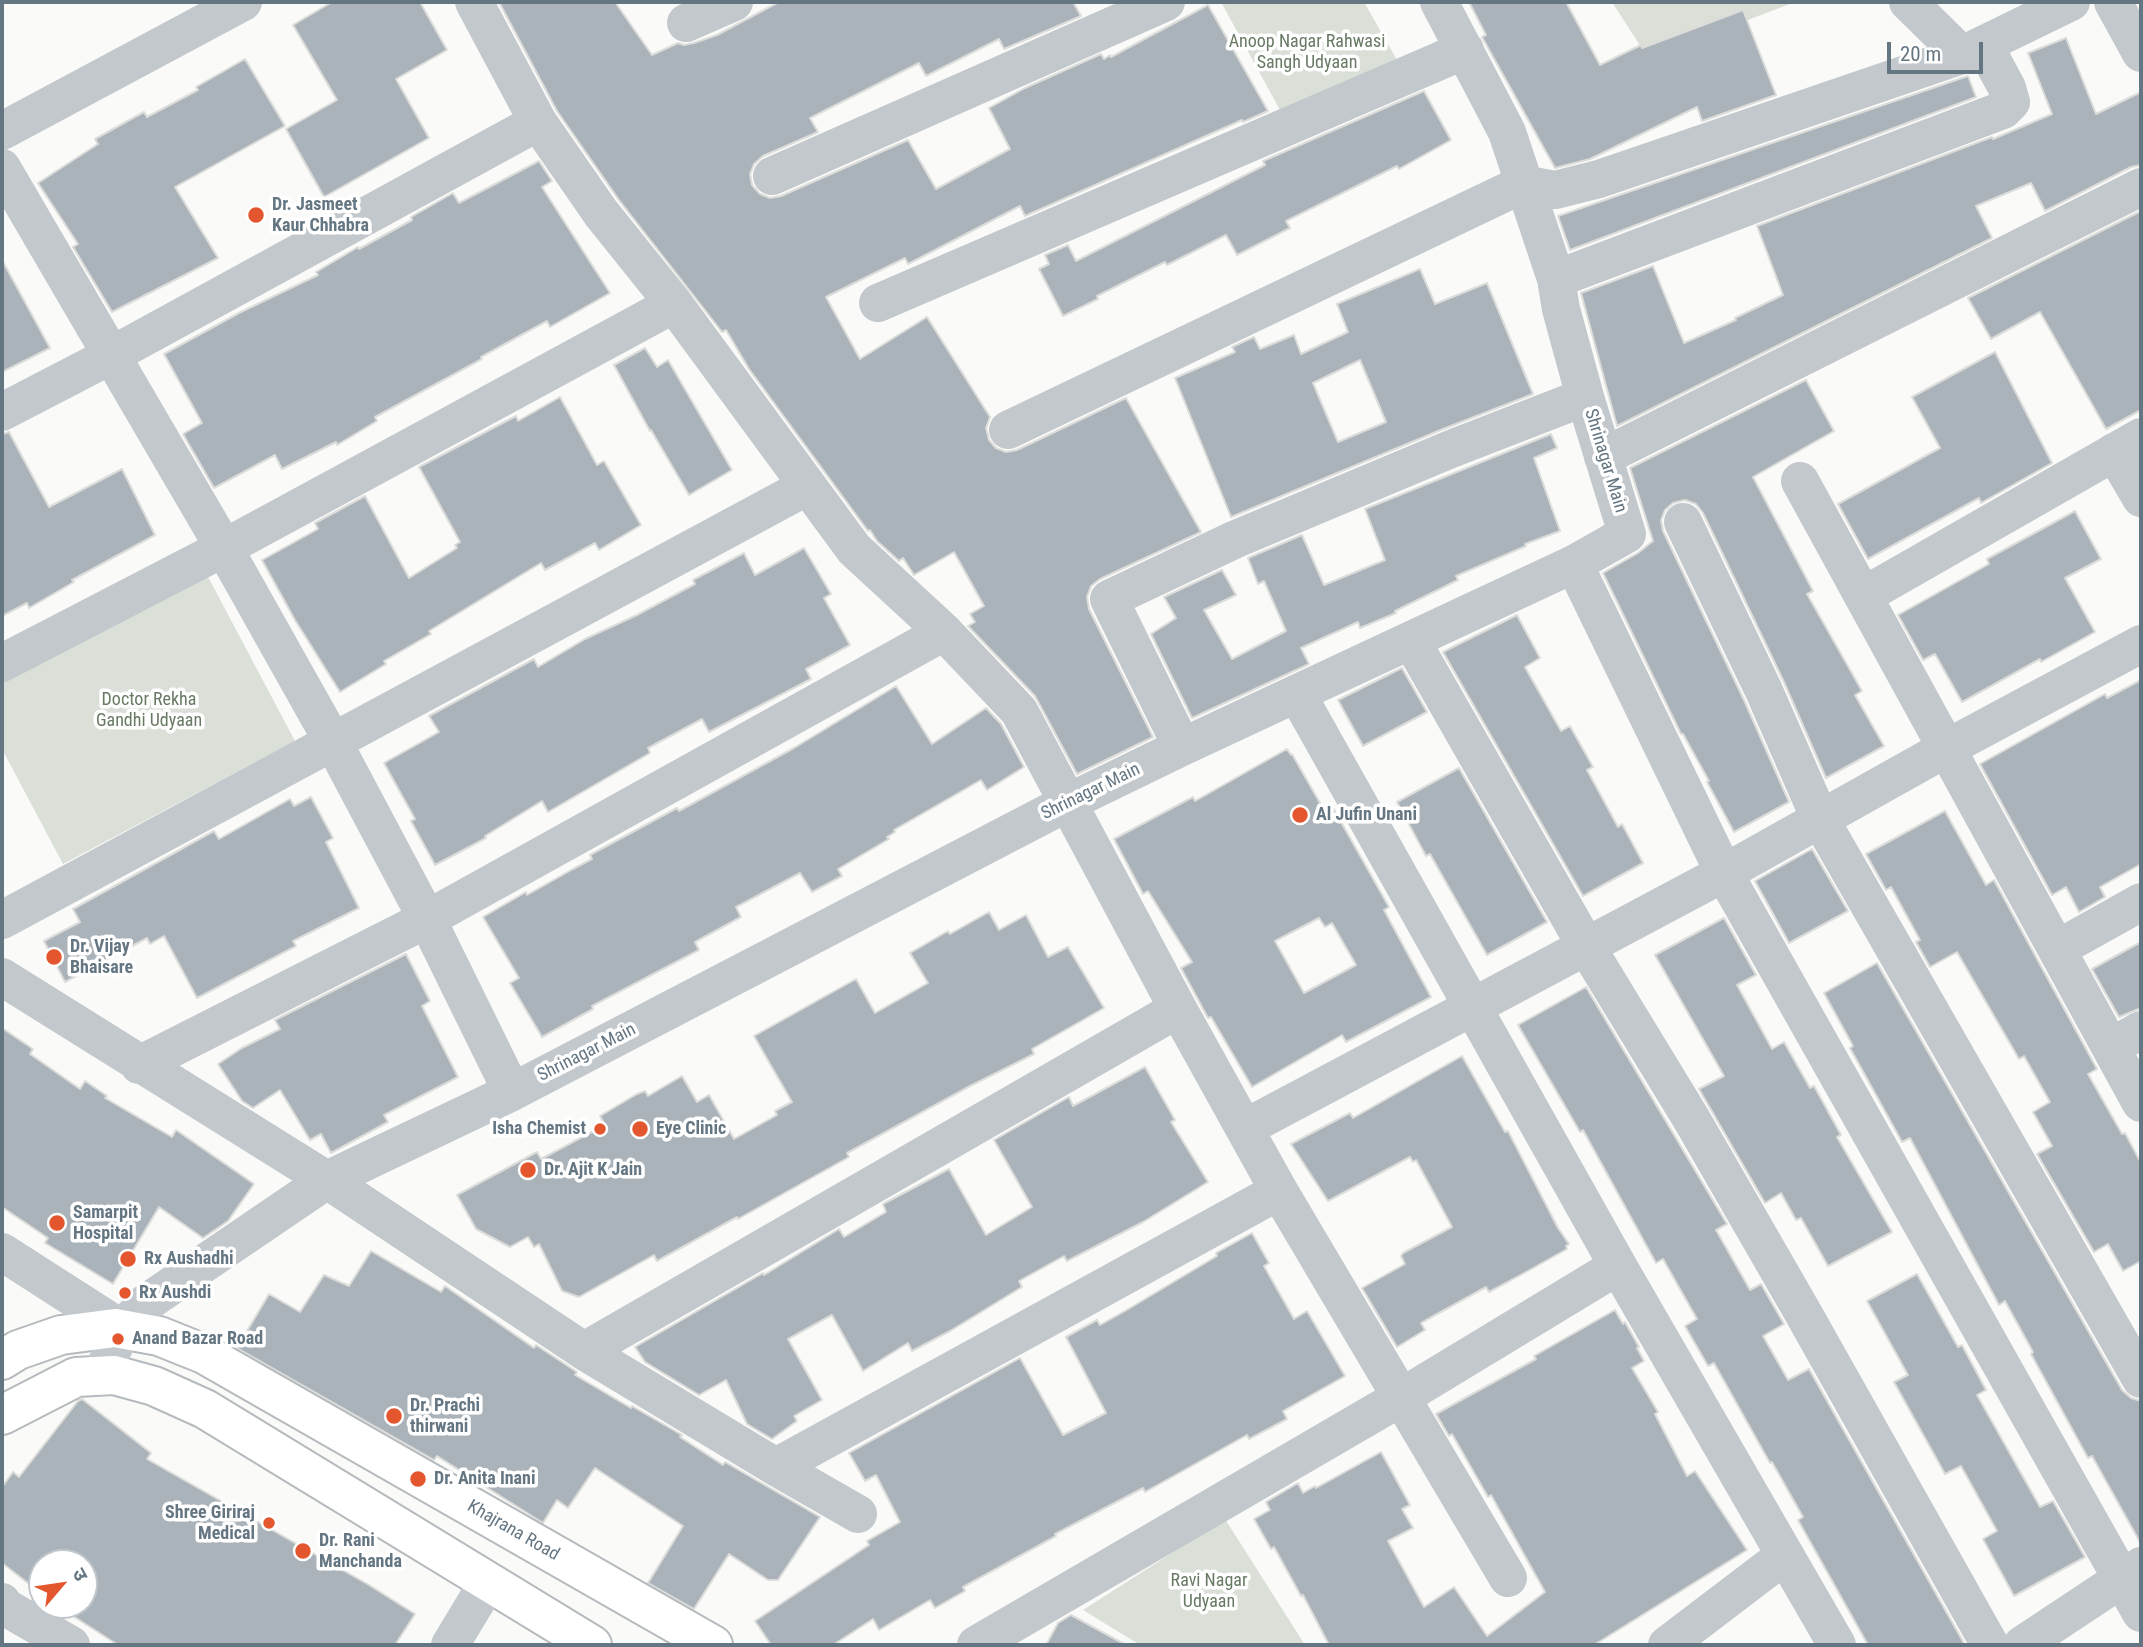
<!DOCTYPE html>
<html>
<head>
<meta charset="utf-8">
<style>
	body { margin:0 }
	#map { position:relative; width:2143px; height:1647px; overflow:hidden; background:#fafaf8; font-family:"Roboto Condensed","Noto Sans Devanagari",sans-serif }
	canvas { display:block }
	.frame { position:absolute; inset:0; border:4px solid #657683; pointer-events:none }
	.north { position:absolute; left:28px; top:1549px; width:70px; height:70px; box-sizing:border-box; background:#fff; border:2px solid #c1c8cd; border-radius:50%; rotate:61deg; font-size:19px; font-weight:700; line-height:28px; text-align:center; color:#657683 }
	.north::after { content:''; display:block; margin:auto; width:24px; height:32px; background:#e4572e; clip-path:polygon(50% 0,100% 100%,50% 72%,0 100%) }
	.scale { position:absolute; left:1887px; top:42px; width:96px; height:32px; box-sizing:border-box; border:4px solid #657683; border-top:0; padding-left:9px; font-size:21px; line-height:24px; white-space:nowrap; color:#657683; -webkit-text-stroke:5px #fff; paint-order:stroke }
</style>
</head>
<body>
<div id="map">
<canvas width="2143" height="1647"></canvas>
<div class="frame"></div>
<div class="north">उ</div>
<div class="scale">20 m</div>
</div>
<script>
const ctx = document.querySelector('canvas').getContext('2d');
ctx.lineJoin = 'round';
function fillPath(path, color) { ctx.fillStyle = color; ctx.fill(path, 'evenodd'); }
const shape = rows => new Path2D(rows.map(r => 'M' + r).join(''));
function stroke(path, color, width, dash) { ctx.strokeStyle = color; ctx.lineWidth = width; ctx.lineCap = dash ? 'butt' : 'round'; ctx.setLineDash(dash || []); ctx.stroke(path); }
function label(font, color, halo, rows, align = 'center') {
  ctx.font = font + ' "Roboto Condensed",sans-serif'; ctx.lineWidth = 7; ctx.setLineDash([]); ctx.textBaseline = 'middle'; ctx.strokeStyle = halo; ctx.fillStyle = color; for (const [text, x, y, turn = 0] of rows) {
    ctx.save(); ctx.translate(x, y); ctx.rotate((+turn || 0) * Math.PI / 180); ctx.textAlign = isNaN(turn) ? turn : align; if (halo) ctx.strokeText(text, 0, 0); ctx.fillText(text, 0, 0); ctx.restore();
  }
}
fillPath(shape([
	[1221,2,1364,2,1397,60,1286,121],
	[1612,2,1795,2,1648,58],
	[206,573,295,741,63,864,2,749,2,682],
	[1225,1519,1305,1645,1140,1645,1083,1610]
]), '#dadfd7');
const building = shape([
	[332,2,420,2,447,50,396,79,429,138,324,197,286,129,337,100,293,25,332,2],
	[499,2,615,2,652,55,678,43,684,45,694,43,717,35,779,2,1073,2,1081,16,1004,49,999,39,926,76,919,63,810,118,818,132,763,156,754,164,750,174,752,185,760,194,770,198,781,196,908,140,936,189,1010,149,989,108,1025,88,1101,54,1104,59,1110,55,1111,57,1208,5,1268,111,1243,122,1242,120,1025,216,1020,206,908,264,905,258,826,297,860,359,927,317,990,417,986,428,989,440,996,448,1006,452,1017,450,1126,398,1201,532,1100,579,1091,586,1087,597,1089,609,1153,737,1077,774,1035,696,968,626,975,622,970,614,984,606,954,552,914,575,903,558,899,561,877,541,870,530,868,531,749,369,726,330,722,332,619,200,557,111,499,2],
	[1469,2,1566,2,1600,65,1641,45,1642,48,1743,10,1776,95,1702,121,1697,107,1590,159,1555,168,1482,37,1486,35,1469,2],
	[2066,38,2096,114,2141,92,2141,165,2131,167,2045,211,2031,183,1976,206,1992,238,1617,426,1581,293,1653,266,1684,343,1736,320,1735,318,1783,295,1757,226,1992,137,1993,139,2052,114,2028,53,2066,38],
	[245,59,285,126,175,187,218,258,112,312,73,247,78,244,38,183,98,144,95,139,144,112,147,117,198,90,196,87,245,59],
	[1968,76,1976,97,1570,250,1558,216,1968,76],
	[1424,91,1451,140,1399,169,1397,166,1286,221,1290,228,1237,255,1226,235,1167,265,1165,262,1097,296,1098,299,1063,316,1039,269,1049,264,1045,255,1068,245,1076,261,1265,165,1263,161,1424,91],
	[539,161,552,181,542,187,610,293,550,327,547,321,481,357,482,359,375,417,377,421,337,445,336,442,282,469,275,455,214,488,183,434,202,423,164,354,239,313,318,275,316,272,358,247,359,249,412,220,411,217,453,193,459,203,539,161],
	[2141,211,2141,410,2106,429,2040,312,1991,339,1968,298,2141,211],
	[2,260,50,348,2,372,2,260],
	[1420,269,1435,304,1487,283,1533,394,1443,429,1231,517,1175,378,1235,352,1232,347,1254,337,1260,349,1294,335,1301,354,1348,332,1337,304,1420,269],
	[1360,360,1386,422,1338,442,1313,383,1360,360],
	[645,348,657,367,668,360,732,470,689,495,651,430,650,431,614,365,645,348],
	[1995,352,2052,463,1981,503,1979,498,1868,559,1838,504,1940,448,1912,397,1995,352],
	[1806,380,1834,431,1753,477,1813,591,1807,594,1862,691,1855,695,1884,746,1826,778,1784,682,1703,513,1696,504,1685,500,1673,503,1665,510,1661,520,1663,531,1744,700,1789,802,1734,832,1707,782,1709,781,1683,734,1681,734,1603,573,1638,553,1653,541,1630,468,1806,380],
	[560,397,597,465,604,461,641,525,599,550,595,543,545,570,541,563,429,631,431,634,384,661,386,664,340,692,295,620,262,560,318,529,315,523,365,496,409,578,457,548,455,545,460,542,419,467,516,416,518,421,560,397],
	[9,432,49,507,122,469,155,535,72,580,74,582,29,608,27,603,2,616,2,434,9,432],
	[1551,434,1557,448,1534,458,1560,531,1525,544,1526,546,1456,576,1458,580,1395,611,1396,613,1360,628,1358,622,1301,648,1309,664,1192,718,1151,634,1176,618,1164,597,1222,570,1236,595,1204,610,1232,659,1286,631,1264,581,1258,584,1248,558,1302,535,1324,585,1385,560,1365,509,1551,434],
	[2075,511,2101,559,2065,578,2095,632,2041,662,2040,659,1962,702,1935,654,1923,660,1898,615,1989,564,1987,559,2075,511],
	[804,548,831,594,824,598,850,645,806,669,811,679,709,732,702,719,648,748,650,753,548,812,542,801,485,836,486,838,435,865,411,821,415,819,384,763,439,732,429,716,534,659,538,667,585,639,637,615,695,584,693,580,744,553,755,575,804,548],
	[1517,615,1540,658,1525,667,1561,731,1570,726,1593,767,1587,770,1618,827,1622,824,1643,863,1583,896,1443,652,1517,615],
	[1402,668,1427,712,1363,746,1338,700,1402,668],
	[2141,680,2141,864,2100,887,2105,897,2079,912,2066,887,2052,895,1980,764,2105,694,2107,698,2141,680],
	[896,686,932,744,986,708,1001,724,1024,767,987,790,981,780,894,830,895,832,887,837,889,839,838,869,842,876,812,892,800,873,736,907,741,917,695,942,699,950,592,1006,593,1009,542,1037,510,983,519,978,483,917,526,892,527,895,573,869,592,859,590,855,677,808,679,811,794,748,896,686],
	[1287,749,1291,755,1292,754,1324,810,1332,806,1389,907,1384,910,1431,997,1346,1042,1342,1035,1252,1087,1211,1017,1208,1018,1181,968,1192,962,1148,891,1143,894,1114,839,1193,797,1195,801,1287,749],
	[1319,918,1325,927,1332,923,1356,965,1304,993,1275,941,1319,918],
	[1459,768,1547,922,1487,955,1430,854,1426,856,1397,802,1459,768],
	[311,797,333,838,326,842,359,908,293,941,296,946,197,998,164,936,150,944,147,938,65,982,44,941,80,922,73,909,214,831,219,839,290,799,294,806,311,797],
	[1945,811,1986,885,1994,880,2097,1069,2088,1074,2122,1134,2125,1133,2141,1163,2141,1261,2123,1271,2108,1244,2094,1252,2037,1154,2052,1146,2033,1112,2050,1102,2024,1056,2019,1059,1957,952,1930,967,1916,942,1920,940,1891,887,1886,890,1866,854,1945,811],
	[1812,849,1848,911,1789,943,1755,881,1812,849],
	[989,912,999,930,1026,915,1048,957,1068,947,1104,1008,1032,1049,1034,1054,972,1085,847,1153,849,1157,738,1219,737,1217,657,1261,654,1255,579,1297,562,1291,539,1244,534,1247,528,1237,510,1247,476,1229,457,1195,537,1152,541,1159,605,1125,600,1116,637,1094,645,1091,648,1096,682,1076,697,1102,709,1095,734,1139,777,1115,775,1111,792,1102,754,1036,856,979,875,1013,928,983,910,953,948,931,950,934,989,912],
	[1724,918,1756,975,1737,985,1772,1049,1784,1042,1810,1088,1814,1086,1841,1135,1837,1137,1892,1232,1828,1266,1801,1218,1796,1220,1781,1193,1765,1203,1699,1089,1724,1076,1655,955,1724,918],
	[2141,942,2141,1008,2119,1017,2092,969,2141,942],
	[406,954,430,1001,422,1006,458,1077,384,1115,388,1122,331,1153,321,1134,310,1140,280,1090,253,1108,242,1101,218,1064,242,1048,280,1029,275,1020,406,954],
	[1877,963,2122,1390,2131,1398,2141,1401,2141,1544,2092,1456,2088,1458,2031,1354,2033,1352,2005,1301,1999,1305,1910,1138,1902,1142,1850,1048,1853,1046,1824,993,1877,963],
	[1586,987,1727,1224,1716,1230,1750,1290,1761,1284,1784,1324,1763,1336,1788,1380,1809,1369,1965,1645,1868,1645,1798,1520,1803,1517,1772,1462,1770,1463,1714,1363,1708,1366,1685,1326,1697,1319,1663,1259,1656,1263,1583,1130,1580,1132,1518,1025,1586,987],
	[2,1028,33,1049,30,1054,80,1089,85,1081,107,1096,105,1098,172,1137,176,1130,254,1184,228,1221,203,1238,159,1207,113,1284,45,1243,48,1238,2,1207,2,1028],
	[1462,1056,1505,1132,1508,1131,1558,1228,1569,1244,1566,1246,1567,1249,1526,1272,1489,1292,1486,1287,1428,1319,1421,1323,1425,1330,1397,1347,1362,1288,1405,1264,1401,1256,1403,1253,1452,1227,1416,1160,1413,1162,1410,1157,1328,1201,1291,1144,1350,1113,1353,1118,1462,1056],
	[1145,1067,1175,1120,1171,1122,1208,1182,1143,1222,1067,1261,1064,1256,1019,1281,1022,1287,950,1331,912,1351,908,1343,863,1371,832,1315,788,1339,822,1400,794,1416,797,1421,772,1439,747,1424,726,1380,699,1395,645,1362,635,1347,763,1273,764,1275,839,1229,844,1237,886,1212,883,1204,949,1169,986,1235,1032,1207,994,1140,1069,1097,1073,1106,1145,1067],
	[1252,1233,1269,1263,1264,1266,1294,1319,1307,1311,1345,1376,1283,1411,1287,1419,1249,1439,1247,1435,1145,1492,1143,1488,1055,1534,1056,1536,963,1587,965,1591,935,1608,930,1600,879,1630,873,1619,833,1645,771,1645,755,1621,869,1545,867,1541,900,1522,876,1475,865,1481,849,1453,1020,1358,1063,1435,1106,1413,1066,1337,1097,1320,1100,1325,1125,1311,1217,1256,1216,1253,1252,1233],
	[371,1251,441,1292,445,1286,534,1348,536,1345,577,1372,575,1375,631,1408,632,1406,682,1435,680,1437,723,1465,725,1462,820,1517,778,1580,768,1580,729,1554,694,1609,648,1583,683,1526,595,1468,568,1508,557,1500,543,1523,437,1456,434,1460,237,1348,269,1294,300,1312,324,1275,349,1286,371,1251],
	[1917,1274,1958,1347,1962,1345,1986,1390,1977,1395,2040,1507,2053,1501,2085,1557,2014,1596,1983,1539,1997,1531,1961,1466,1945,1474,1894,1382,1908,1375,1867,1301,1917,1274],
	[1615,1310,1623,1324,1625,1322,1639,1347,1637,1348,1644,1361,1632,1368,1658,1412,1655,1414,1687,1476,1695,1471,1747,1550,1594,1645,1329,1645,1303,1595,1301,1596,1274,1547,1271,1549,1254,1519,1270,1510,1266,1502,1298,1483,1303,1493,1315,1486,1316,1488,1381,1452,1410,1505,1402,1509,1413,1528,1388,1541,1424,1607,1454,1587,1487,1636,1545,1592,1491,1495,1488,1497,1452,1434,1449,1436,1436,1414,1536,1359,1534,1356,1615,1310],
	[82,1399,151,1453,147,1459,369,1585,415,1614,395,1645,118,1645,56,1605,84,1605,84,1563,42,1563,42,1594,2,1563,2,1487,13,1472,19,1477,78,1401,82,1399],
	[1071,1615,1126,1645,1046,1645,1058,1623,1071,1615]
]);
fillPath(building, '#aab3b9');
stroke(building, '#dcdcda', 2);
const major = shape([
	[2,1360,18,1350,61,1335,115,1328,159,1336,204,1354,713,1645],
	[2,1415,76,1377,114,1375,154,1386,205,1409,592,1645]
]);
stroke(major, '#b5babe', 42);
stroke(shape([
	[474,2,538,122,601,213,674,304,854,549,944,632,1019,711,1178,1009,1279,1191,1508,1578],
	[1908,2,1962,55],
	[2113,2,2141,53],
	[686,23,734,2],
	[2,131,243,2],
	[2,168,224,548,333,742,427,919,512,1092],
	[772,176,1166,2],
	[1556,279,2003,110,2011,102,2007,88,1984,45],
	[878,303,1465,50],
	[2,412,110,356,538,122],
	[1008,430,1523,184,1555,190,1599,179,1962,55,2071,2],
	[2114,452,2141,498],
	[1603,457,2141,187],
	[1800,481,2141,1103],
	[1683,522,1764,691,1820,819,2141,1379],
	[1574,564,1724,873,2141,1613],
	[1863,596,2141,437],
	[1411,640,1586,946,1692,1120,1802,1311,1990,1645],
	[2,663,224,548,674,304],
	[1297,694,1618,1266,1837,1645],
	[1182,747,1109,599,1236,539,1451,449,1585,397],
	[2,920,806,487],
	[2057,949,2141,902],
	[2,977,327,1180,584,1351,776,1467,858,1514],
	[2111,1047,2141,1030],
	[139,1065,427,919,944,632],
	[1245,1128,1724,873,1947,748,2141,644],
	[2,1252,122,1329],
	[584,1351,1178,1009],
	[101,1376,122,1329,146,1303,327,1180,512,1092,1069,802,1182,747,1574,564,1627,534,1585,397,1561,309,1556,279,1507,132,1439,2],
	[776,1467,1279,1191],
	[2,1602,5,1607,71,1645],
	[450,1645,488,1582],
	[976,1645,1400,1398,1618,1266],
	[1667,1645,1784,1556],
	[2022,1645,2141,1566]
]), '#c3c8cc', 38);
stroke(major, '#fff', 38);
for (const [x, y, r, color] of [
	[256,215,9,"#e4572e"],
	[1300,815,9,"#e4572e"],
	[54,957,9,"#e4572e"],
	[600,1129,7,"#e4572e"],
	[640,1129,9,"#e4572e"],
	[528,1170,9,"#e4572e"],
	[57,1223,9,"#e4572e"],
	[128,1259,9,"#e4572e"],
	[125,1293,7,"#e4572e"],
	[118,1339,7,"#e4572e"],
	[394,1416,9,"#e4572e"],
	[418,1479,9,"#e4572e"],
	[269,1523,7,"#e4572e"],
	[303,1551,9,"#e4572e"]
]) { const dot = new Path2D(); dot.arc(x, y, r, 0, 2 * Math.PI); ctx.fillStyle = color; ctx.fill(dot); stroke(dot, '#fff', 2.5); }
label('18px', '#687a64', '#fff', [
	["Anoop Nagar Rahwasi",1307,42],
	["Sangh Udyaan",1307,63],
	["Doctor Rekha",149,700],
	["Gandhi Udyaan",149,721],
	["Ravi Nagar",1209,1581],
	["Udyaan",1209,1602]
]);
label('bold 18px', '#657683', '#fff', [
	["Dr. Jasmeet",272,205],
	["Kaur Chhabra",272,226],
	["Al Jufin Unani",1316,815],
	["Dr. Vijay",70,947],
	["Bhaisare",70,968],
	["Isha Chemist",586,1129,"right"],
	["Eye Clinic",656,1129],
	["Dr. Ajit K Jain",544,1170],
	["Samarpit",73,1213],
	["Hospital",73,1234],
	["Rx Aushadhi",144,1259],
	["Rx Aushdi",139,1293],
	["Anand Bazar Road",132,1339],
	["Dr. Prachi",410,1406],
	["thirwani",410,1427],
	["Dr. Anita Inani",434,1479],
	["Shree Giriraj",255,1513,"right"],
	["Medical",255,1534,"right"],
	["Dr. Rani",319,1541],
	["Manchanda",319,1562]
], 'left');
label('18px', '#657683', '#fff', [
	["Shrinagar Main",1605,461,73],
	["Shrinagar Main",1091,792,-26],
	["Shrinagar Main",587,1053,-27],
	["Khajrana Road",513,1531,30]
]);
</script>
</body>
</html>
